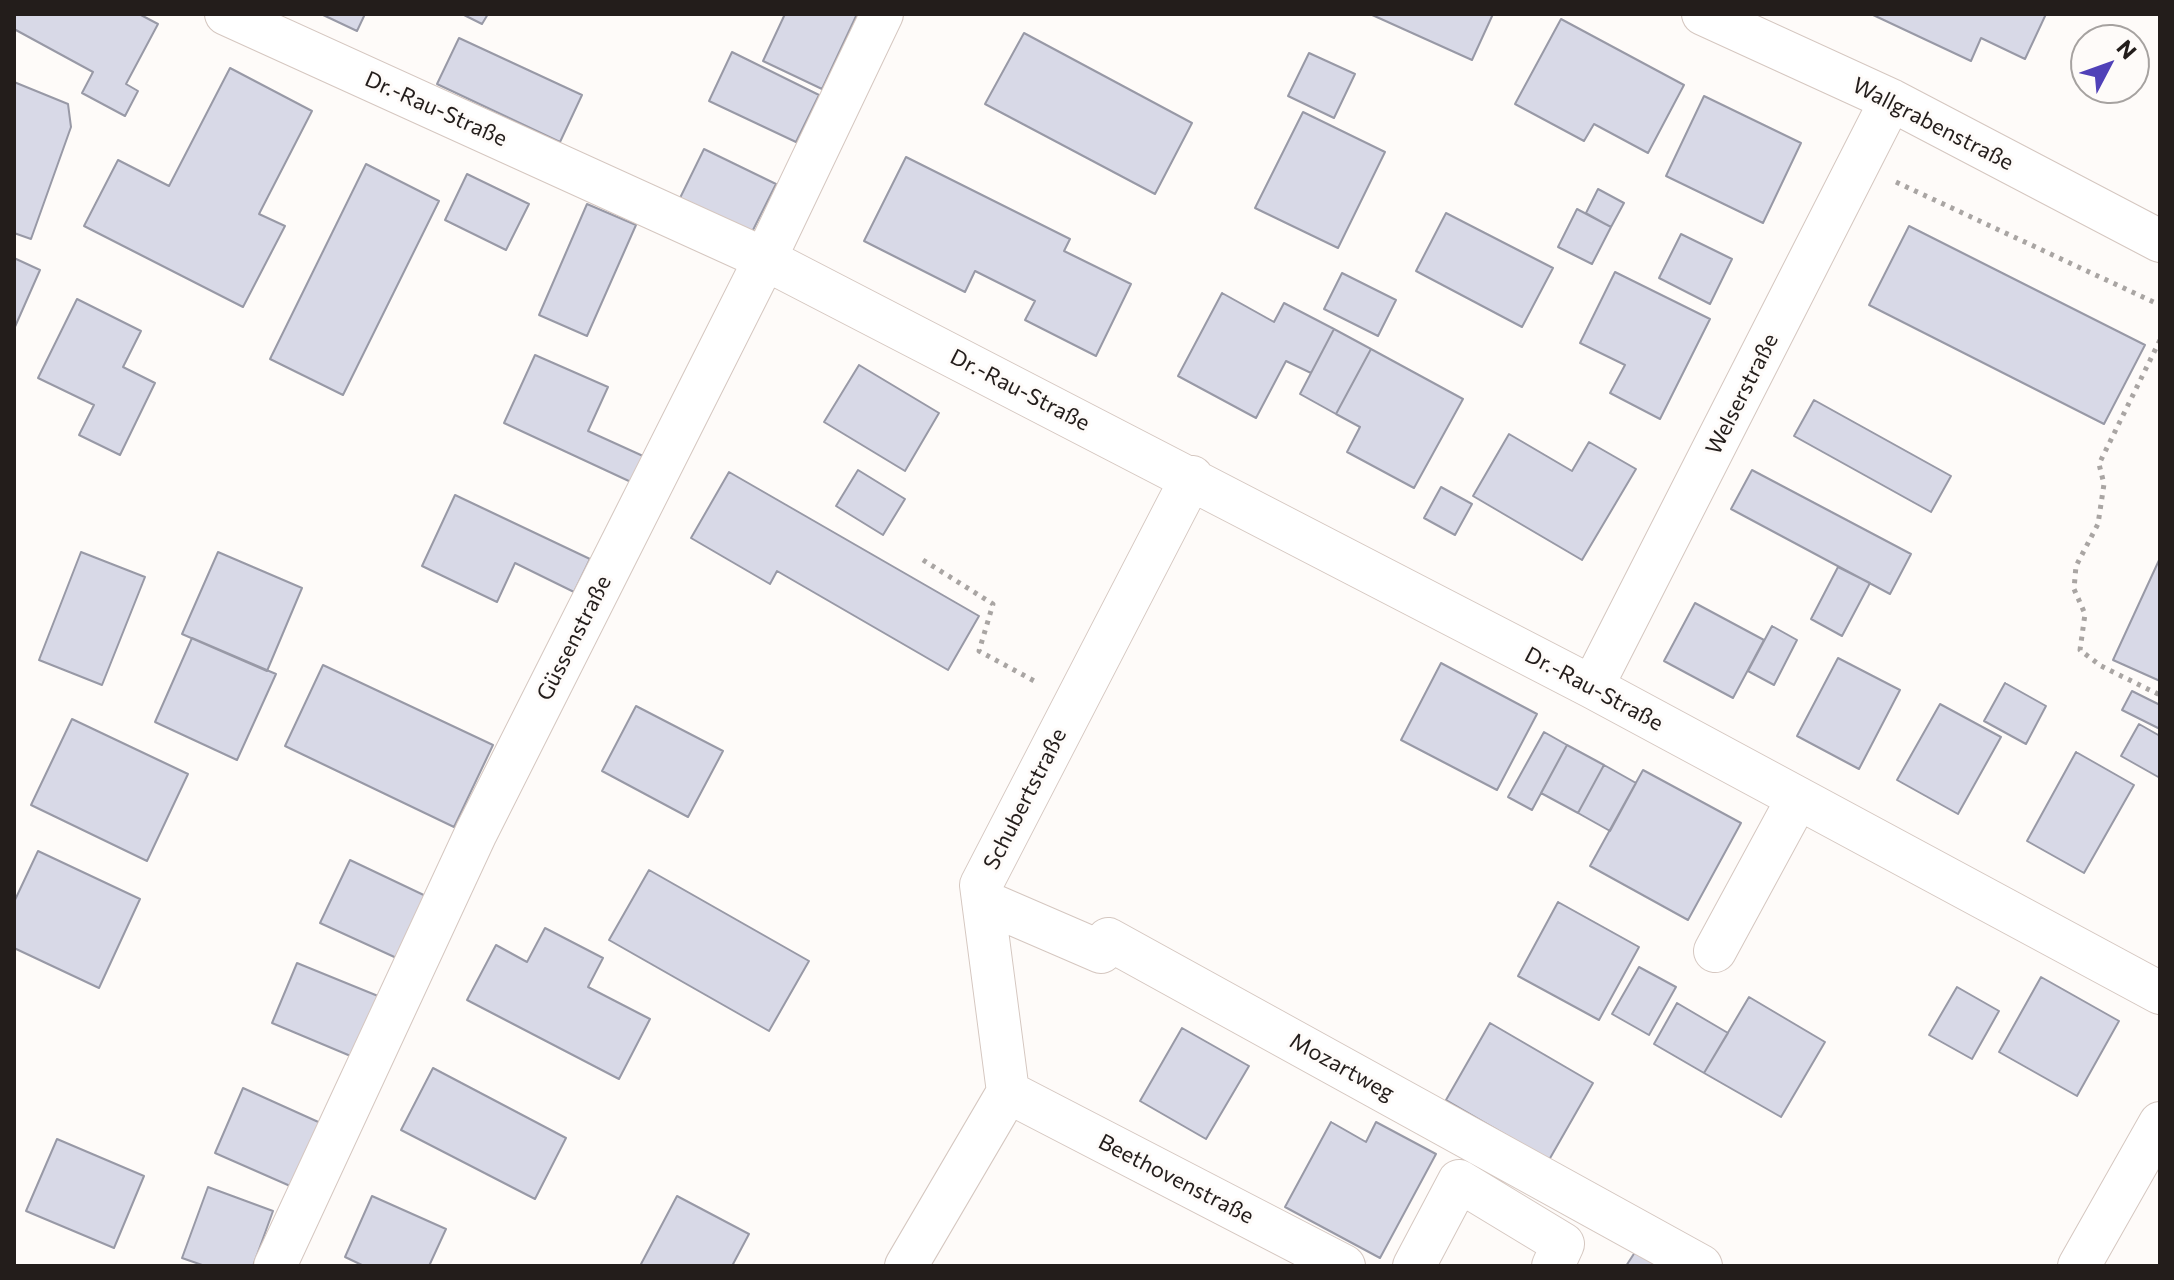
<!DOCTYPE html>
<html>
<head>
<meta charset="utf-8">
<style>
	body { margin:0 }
	#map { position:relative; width:2174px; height:1280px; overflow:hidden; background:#fefbf9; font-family:Commissioner,sans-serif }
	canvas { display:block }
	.frame { position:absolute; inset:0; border:16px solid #231d1b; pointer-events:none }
	.north { position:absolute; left:2070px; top:24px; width:80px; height:80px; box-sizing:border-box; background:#fefbf9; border:2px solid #a6a2a0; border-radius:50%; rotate:49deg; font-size:22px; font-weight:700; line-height:32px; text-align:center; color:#231d1b }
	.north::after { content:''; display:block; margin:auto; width:28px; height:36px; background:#5041b8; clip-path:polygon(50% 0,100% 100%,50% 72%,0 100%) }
</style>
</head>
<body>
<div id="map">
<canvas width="2174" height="1280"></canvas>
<div class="frame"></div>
<div class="north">N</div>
</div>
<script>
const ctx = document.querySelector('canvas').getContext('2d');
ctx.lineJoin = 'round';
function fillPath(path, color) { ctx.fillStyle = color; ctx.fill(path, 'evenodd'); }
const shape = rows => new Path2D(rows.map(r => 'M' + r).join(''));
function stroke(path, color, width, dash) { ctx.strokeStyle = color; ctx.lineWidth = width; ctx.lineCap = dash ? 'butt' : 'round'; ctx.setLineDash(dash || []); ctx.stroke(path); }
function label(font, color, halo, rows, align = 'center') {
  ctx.font = font + ' Commissioner,sans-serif'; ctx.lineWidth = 6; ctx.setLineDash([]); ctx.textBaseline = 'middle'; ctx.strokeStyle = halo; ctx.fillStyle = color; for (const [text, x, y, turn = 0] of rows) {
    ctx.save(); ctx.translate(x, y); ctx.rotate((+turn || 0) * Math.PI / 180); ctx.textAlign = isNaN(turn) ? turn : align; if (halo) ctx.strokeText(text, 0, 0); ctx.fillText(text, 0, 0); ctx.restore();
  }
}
const building = shape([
	[14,14,139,14,158,24,126,84,138,91,125,116,82,93,93,72,14,29,14,14],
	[321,14,365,14,357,31,321,14],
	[462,14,488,14,482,24,462,14],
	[785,14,857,14,822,89,763,61,785,14],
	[1370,14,1493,14,1472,60,1370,14],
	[1871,14,2046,14,2025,59,1981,38,1971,61,1871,14],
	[1561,19,1684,85,1648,153,1594,124,1584,141,1515,104,1561,19],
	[1024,33,1192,123,1155,194,985,104,1024,33],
	[459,38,582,95,560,142,437,84,459,38],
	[732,52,819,95,796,142,709,101,732,52],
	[1309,53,1355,74,1334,118,1288,96,1309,53],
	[230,68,312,111,259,214,285,226,243,307,84,226,118,160,169,186,230,68],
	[14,82,68,104,71,127,31,239,14,233,14,82],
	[1704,96,1801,143,1763,223,1666,176,1704,96],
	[1303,112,1385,152,1338,248,1255,208,1303,112],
	[704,149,776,184,752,232,680,198,704,149],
	[906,157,1070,239,1064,251,1131,284,1096,356,1025,320,1035,301,975,271,965,292,864,241,906,157],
	[366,164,439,201,343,395,270,359,366,164],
	[467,174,529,204,506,250,445,220,467,174],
	[1598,189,1624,203,1611,227,1586,213,1598,189],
	[587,204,636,225,587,336,539,315,587,204],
	[1577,209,1611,227,1592,264,1558,247,1577,209],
	[1446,213,1553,268,1522,327,1416,271,1446,213],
	[1909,226,2145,345,2104,424,1869,305,1909,226],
	[1681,234,1732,259,1710,304,1659,278,1681,234],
	[14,258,40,270,14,329,14,258],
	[1615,272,1710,319,1660,419,1610,393,1625,365,1580,343,1615,272],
	[1342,273,1396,300,1378,336,1324,309,1342,273],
	[1222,293,1274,322,1284,303,1334,329,1311,373,1286,361,1256,418,1178,376,1222,293],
	[77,299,141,331,123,367,155,383,120,455,79,435,94,405,38,378,77,299],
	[1334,329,1371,349,1336,414,1300,394,1334,329],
	[1371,349,1463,399,1414,488,1347,452,1360,427,1336,414,1371,349],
	[535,355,608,387,588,431,643,456,631,482,504,423,535,355],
	[859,365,939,413,905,471,824,422,859,365],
	[1814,400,1951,476,1931,512,1794,436,1814,400],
	[1509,434,1572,471,1589,442,1636,469,1582,560,1473,496,1509,434],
	[858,470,905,499,883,535,836,506,858,470],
	[1752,470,1911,554,1890,594,1731,509,1752,470],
	[729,472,979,616,948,670,777,571,770,584,691,538,729,472],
	[1441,487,1472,504,1455,535,1424,518,1441,487],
	[455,495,590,559,574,592,515,563,497,602,422,566,455,495],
	[81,552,145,577,102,685,39,660,81,552],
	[218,552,302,588,267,671,182,634,218,552],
	[2160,558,2160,681,2113,660,2160,558],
	[1838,567,1870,583,1842,636,1811,619,1838,567],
	[1695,603,1764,640,1733,698,1664,661,1695,603],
	[1772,626,1797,640,1774,685,1748,671,1772,626],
	[192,638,276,674,237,760,155,722,192,638],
	[1838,658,1900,690,1859,769,1797,736,1838,658],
	[1441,663,1537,714,1497,790,1401,740,1441,663],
	[323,665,493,745,454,827,285,746,323,665],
	[2005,683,2046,706,2026,744,1984,721,2005,683],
	[2132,691,2160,705,2160,729,2122,710,2132,691],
	[1940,704,2001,737,1958,814,1897,780,1940,704],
	[636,706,723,751,688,817,602,771,636,706],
	[72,719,188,774,147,861,31,805,72,719],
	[2139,724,2160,736,2160,778,2121,756,2139,724],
	[1544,732,1567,745,1532,810,1508,797,1544,732],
	[1567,745,1604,765,1578,813,1541,793,1567,745],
	[2076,752,2134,785,2084,873,2027,841,2076,752],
	[1604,765,1636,783,1610,831,1578,813,1604,765],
	[1643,770,1741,823,1688,920,1590,866,1643,770],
	[38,851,140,899,99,988,14,948,14,902,38,851],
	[350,860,430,898,401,960,320,923,350,860],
	[649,870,809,961,769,1031,609,940,649,870],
	[1558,902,1639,947,1599,1020,1518,976,1558,902],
	[545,928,603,958,588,987,650,1019,619,1079,467,1000,496,945,527,962,545,928],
	[297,963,378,996,353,1057,272,1023,297,963],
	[1639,967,1676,987,1649,1035,1612,1014,1639,967],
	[2041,977,2119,1021,2077,1096,1999,1052,2041,977],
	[1957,987,1999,1011,1972,1059,1929,1035,1957,987],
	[1749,997,1825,1042,1781,1117,1704,1073,1749,997],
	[1677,1003,1728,1033,1704,1073,1654,1044,1677,1003],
	[1490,1023,1593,1083,1549,1160,1446,1100,1490,1023],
	[1182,1028,1249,1066,1206,1139,1140,1101,1182,1028],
	[433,1068,566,1138,535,1199,401,1130,433,1068],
	[243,1088,325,1125,297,1189,215,1153,243,1088],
	[1331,1122,1366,1142,1376,1122,1436,1154,1380,1258,1285,1207,1331,1122],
	[57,1139,144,1176,114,1248,26,1211,57,1139],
	[208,1187,273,1211,253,1266,205,1266,182,1258,208,1187],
	[372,1196,446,1229,429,1266,364,1266,345,1257,372,1196],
	[677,1196,749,1234,732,1266,640,1266,677,1196],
	[1639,1246,1672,1266,1626,1266,1639,1246]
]);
fillPath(building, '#d8d9e7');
stroke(building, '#9899a6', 2);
const street = shape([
	[226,14,765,259,1592,687,2160,993],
	[1703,14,1891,100,2160,241],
	[1592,687,1891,100],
	[983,901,1101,952,1108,939,1701,1266],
	[1715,951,1798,798],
	[1008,1092,1344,1266],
	[275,1266,476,833,765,259,882,14],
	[906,1266,1008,1092,981,885,1192,477],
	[1414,1266,1459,1181,1563,1244,1553,1266],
	[2079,1266,2160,1123]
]);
stroke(street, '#d5c7c0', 44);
stroke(shape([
	[1896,182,2160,305],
	[2160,340,2099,464,2104,484,2098,524,2076,566,2074,589,2085,614,2080,650,2101,666,2160,695],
	[923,560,993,604,979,651,1038,683]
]), '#a9a5a3', 5, [4, 6]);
stroke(street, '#fff', 42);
label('22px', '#231d1b', '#fefbf9', [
	["Dr.-Rau-Straße",436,109,24],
	["Wallgrabenstraße",1933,124,27],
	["Dr.-Rau-Straße",1020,390,27],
	["Welserstraße",1742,394,-63],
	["Güssenstraße",574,638,-63],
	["Dr.-Rau-Straße",1594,689,28],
	["Schubertstraße",1025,799,-63],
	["Mozartweg",1342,1067,29],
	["Beethovenstraße",1176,1179,27]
]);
</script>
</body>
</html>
